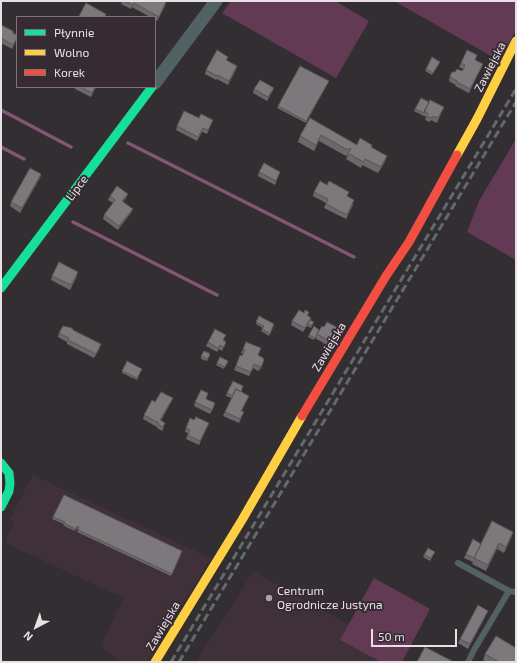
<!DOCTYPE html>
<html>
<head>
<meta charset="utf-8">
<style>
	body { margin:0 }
	#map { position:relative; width:517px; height:663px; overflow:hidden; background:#332e31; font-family:"Exo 2",sans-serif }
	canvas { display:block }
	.frame { position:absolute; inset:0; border:2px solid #e7e0e4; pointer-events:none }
	.legend { position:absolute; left:16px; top:16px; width:140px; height:72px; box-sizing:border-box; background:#362b32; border:1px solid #7d7379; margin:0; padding:5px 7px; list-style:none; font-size:12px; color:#e7e0e4 }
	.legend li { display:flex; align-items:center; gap:8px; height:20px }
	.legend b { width:20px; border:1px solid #7d7379 }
	.north { position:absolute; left:16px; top:607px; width:40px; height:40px; -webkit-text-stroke:3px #362b32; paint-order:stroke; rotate:221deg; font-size:11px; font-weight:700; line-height:16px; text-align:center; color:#e7e0e4 }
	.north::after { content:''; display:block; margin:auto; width:14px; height:18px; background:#e7e0e4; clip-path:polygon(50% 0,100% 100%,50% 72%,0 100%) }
	.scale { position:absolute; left:371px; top:629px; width:86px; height:18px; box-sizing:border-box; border:2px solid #e7e0e4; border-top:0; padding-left:5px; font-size:12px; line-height:14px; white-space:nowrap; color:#e7e0e4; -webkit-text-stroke:3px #362b32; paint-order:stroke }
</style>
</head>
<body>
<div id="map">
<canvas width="517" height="663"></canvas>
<div class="frame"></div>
<ul class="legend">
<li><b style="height:5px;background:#16e098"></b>Płynnie</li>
<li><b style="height:5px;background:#ffcf43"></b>Wolno</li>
<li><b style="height:5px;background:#f24e42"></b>Korek</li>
</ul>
<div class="north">N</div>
<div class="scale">50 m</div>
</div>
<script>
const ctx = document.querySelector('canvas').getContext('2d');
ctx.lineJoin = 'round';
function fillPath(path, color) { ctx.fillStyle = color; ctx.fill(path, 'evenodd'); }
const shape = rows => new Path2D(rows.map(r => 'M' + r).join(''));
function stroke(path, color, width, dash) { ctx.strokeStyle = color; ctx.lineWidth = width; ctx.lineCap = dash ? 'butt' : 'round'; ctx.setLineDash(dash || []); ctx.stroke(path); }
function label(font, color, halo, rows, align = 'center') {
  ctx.font = font + ' "Exo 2",sans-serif'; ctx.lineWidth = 4; ctx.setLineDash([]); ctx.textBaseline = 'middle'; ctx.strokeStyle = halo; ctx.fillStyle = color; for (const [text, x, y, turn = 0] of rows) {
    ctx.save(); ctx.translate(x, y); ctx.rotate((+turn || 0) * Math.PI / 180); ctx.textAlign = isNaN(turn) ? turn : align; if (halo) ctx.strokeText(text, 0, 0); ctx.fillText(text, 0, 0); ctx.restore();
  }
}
fillPath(shape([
	[33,475,211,558,148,662,121,662,102,648,102,643,123,598,5,543,14,522,9,520],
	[253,571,349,625,340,640,381,662,196,662]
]), '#3f303a');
fillPath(shape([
	[231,1,335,1,369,21,336,78,222,13],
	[394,1,516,1,516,30,500,61],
	[516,139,516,260,467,232,479,201],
	[374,578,430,609,402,662,381,662,340,640]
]), '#633a54');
stroke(shape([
	[1,110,71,147],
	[128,143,354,257],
	[1,147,24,159],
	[73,222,217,295]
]), '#835673', 3.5);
stroke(shape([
	[458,563,509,591,516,592],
	[468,662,474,650,509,591]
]), '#526164', 6);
stroke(shape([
	[155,83,216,1]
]), '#526164', 13);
stroke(shape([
	[1,288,152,87],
	[1,463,9,473,10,483,9,491,1,507]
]), '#16e098', 9);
stroke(shape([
	[457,155,477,119,516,41],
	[155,662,242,520,302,416]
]), '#ffcf43', 9);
stroke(shape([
	[302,416,386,276,409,242,457,155]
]), '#f24e42', 9);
stroke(shape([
	[171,662,516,89],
	[179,662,516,102]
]), '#616a6c', 3, [8, 4]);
fillPath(shape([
	[122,1,164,1,165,6,157,21,155,19,155,17,150,17,132,7,131,9,121,4],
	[1,25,13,33,17,39,12,49,1,43],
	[228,57,227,60,236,70,228,85,217,79,216,80,205,74,206,70],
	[475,60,483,64,469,93,455,86,456,85,450,82,449,80,450,76,455,72,462,71,463,69,459,67,461,63],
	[439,64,432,75,425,71,426,69],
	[329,81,306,123,277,108,278,106],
	[75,87,96,87,91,97,75,89],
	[274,88,272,92,267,101,253,93,254,89],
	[429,102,444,107,437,123,431,120,430,122,425,120,426,117,414,111,415,109],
	[199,118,213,120,207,134,202,132,197,141,176,130,177,126],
	[310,118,357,145,372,147,385,162,378,173,362,165,361,168,346,159,348,154,346,156,319,141,314,151,298,142,300,136],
	[259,172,280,172,275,185,258,176],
	[41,174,40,178,20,213,10,206,11,202],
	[314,192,347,197,353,205,346,219,324,208,326,203,313,196],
	[128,194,126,198,123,202,131,213,118,230,103,219,104,215,113,203,108,200,110,196],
	[52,276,77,276,70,290,51,280],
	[309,312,308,316,311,318,310,320,313,324,311,328,307,326,303,332,291,325,292,321,304,313],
	[259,316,274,324,269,336,261,331,263,328,256,324],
	[73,330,100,348,94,358,67,344,67,342,58,337,59,333],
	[319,330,338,333,330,347,315,338,314,340,308,337,309,335],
	[223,340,226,342,222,351,219,349,217,352,206,346,208,342],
	[243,349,258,355,264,360,261,369,258,371,253,368,249,376,234,370,240,355,242,356,243,354,241,353],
	[210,355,207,361,201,359,201,356],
	[220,357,228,361,224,369,216,365],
	[142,369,137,380,122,373,122,371],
	[241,392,247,400,242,411,244,412,239,423,223,416,232,398,226,396,227,393],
	[173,398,171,402,161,421,164,427,162,431,157,428,157,427,143,419,144,415,155,402],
	[206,399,214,407,210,414,194,406,195,402],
	[194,420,209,423,199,445,186,439,188,433,185,432,186,428],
	[64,495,182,551,171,576,77,532,78,529,76,529,75,531,66,527,63,525,64,524,52,519],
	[513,532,511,538,504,553,497,549,486,571,472,564,473,562,464,558,466,554,481,544],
	[435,552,430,561,423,557,424,555],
	[488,611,486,615,468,649,458,643,460,639],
	[485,654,516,662,487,662,483,660]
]), '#6b676a');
fillPath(shape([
	[166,2,165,6,157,21,159,17],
	[483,64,481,68,469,93,470,89],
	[237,66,236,70,228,85,229,81],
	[321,135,319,141,314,151,316,145],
	[387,156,385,162,378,173,381,167],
	[41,174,40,178,20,213,22,208],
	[128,194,126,198,121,205,122,201],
	[133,209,131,213,118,230,119,226],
	[340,329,338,333,330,347,331,342],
	[262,365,261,369,258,371,260,367],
	[173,398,171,402,159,424,160,420],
	[513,532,511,538,504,553,506,547],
	[499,543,497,549,486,571,488,565],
	[488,611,486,615,468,649,470,644]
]), '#575456');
const building = shape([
	[125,1,164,1,166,2,159,17,134,3,133,5,125,1],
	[86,3,106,14,105,17,80,17,79,16,86,3],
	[1,25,13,31,13,33,17,35,17,38,13,45,1,38,1,25],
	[217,50,228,57,226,60,237,66,229,81,218,75,217,76,206,70,217,50],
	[467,50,477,55,475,60,483,64,470,89,457,82,457,81,451,78,450,76,452,72,455,72,457,69,462,71,463,70,465,65,461,63,467,50],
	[432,57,440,62,433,73,426,69,432,57],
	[300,66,329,81,306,121,278,106,300,66],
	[260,80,274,88,268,97,254,89,260,80],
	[81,87,95,87,92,93,81,87],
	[421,98,429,102,424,113,415,109,421,98],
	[430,100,444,107,438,118,433,116,432,118,426,116,428,113,424,111,430,100],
	[184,111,199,118,201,114,213,120,208,130,203,128,198,137,177,126,184,111],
	[310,118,357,145,360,138,372,145,371,147,387,156,381,167,365,159,363,162,348,153,351,149,350,148,348,150,321,135,316,145,300,136,310,118],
	[264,163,280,172,276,181,259,172,264,163],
	[30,168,41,174,22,208,11,202,30,168],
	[320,181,327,185,329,181,349,192,347,196,354,200,347,215,326,204,328,199,314,192,320,181],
	[117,186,128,194,122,201,133,209,119,226,104,215,115,200,110,196,117,186],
	[59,262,78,272,71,285,52,276,59,262],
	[299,310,304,313,305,310,309,312,307,315,311,318,305,328,292,321,299,310],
	[259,316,274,324,270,334,262,329,264,326,256,322,259,316],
	[310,320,314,322,311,326,308,324,310,320],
	[327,322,340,329,331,342,317,334,322,326,324,327,327,322],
	[63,326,72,328,73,330,101,344,96,354,68,340,69,338,59,333,63,326],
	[314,326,319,330,315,338,309,335,314,326],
	[215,329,226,335,223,340,226,342,224,347,220,345,218,348,208,342,215,329],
	[246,342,261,348,258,355,263,358,264,360,262,365,260,367,254,364,251,372,236,366,240,355,242,356,245,350,243,349,246,342],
	[204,351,209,353,210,355,207,359,201,356,204,351],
	[220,357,228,361,225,367,217,363,220,357],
	[127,361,142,369,137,378,122,371,127,361],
	[233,381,243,386,241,392,236,389,232,396,227,393,233,381],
	[236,389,249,396,241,411,244,412,240,419,225,412,236,389],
	[201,390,208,393,206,399,215,403,212,410,195,402,201,390],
	[161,392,173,398,160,420,165,423,163,427,158,424,159,423,144,415,152,400,155,402,161,392],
	[196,417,209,423,200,441,188,435,190,430,186,428,190,418,194,420,196,417],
	[64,495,182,551,172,574,78,530,79,527,77,526,76,529,67,525,64,523,65,522,53,517,64,495],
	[492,521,513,532,506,547,499,543,488,565,474,558,492,521],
	[473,539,481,544,474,558,466,554,473,539],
	[428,548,435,552,431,558,424,555,428,548],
	[478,605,488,611,470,644,460,639,478,605],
	[496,636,516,648,516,662,499,662,485,654,496,636],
	[425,647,454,662,417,662,425,647]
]);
fillPath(building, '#7c787b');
stroke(building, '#575456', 1);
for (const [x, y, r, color] of [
	[269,598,4,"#a8a2a5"]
]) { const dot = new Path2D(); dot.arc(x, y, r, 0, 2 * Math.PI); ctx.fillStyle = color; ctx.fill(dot); stroke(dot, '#362b32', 1.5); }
label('12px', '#e7e0e4', '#362b32', [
	["Zawiejska",490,67,-63],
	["Lipce",77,188,-53],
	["Zawiejska",329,347,-59],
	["Zawiejska",163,626,-59]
]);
label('12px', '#e7e0e4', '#362b32', [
	["Centrum",277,591],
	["Ogrodnicze Justyna",277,605]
], 'left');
</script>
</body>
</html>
